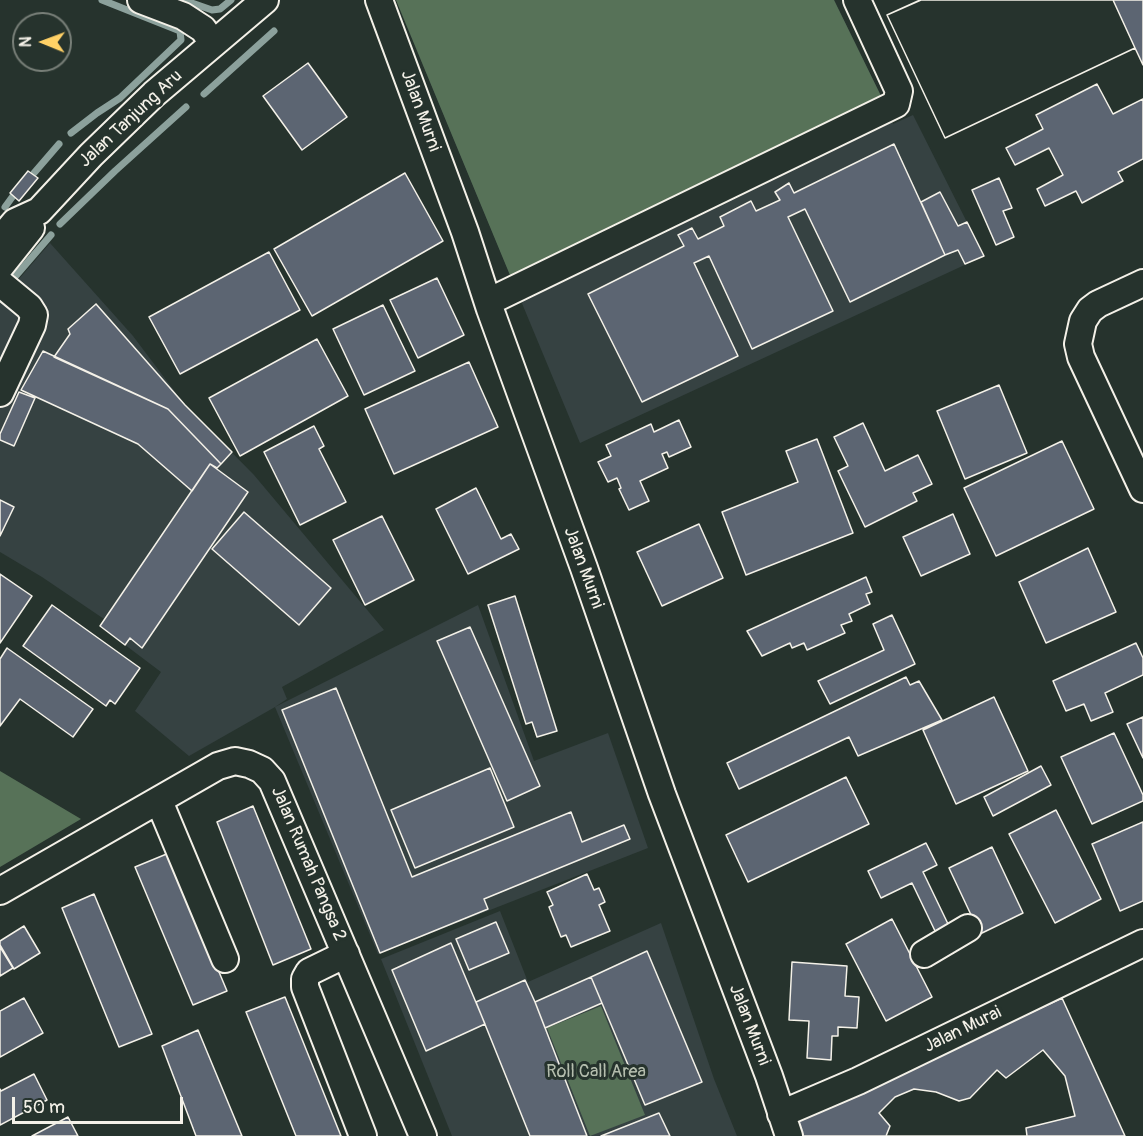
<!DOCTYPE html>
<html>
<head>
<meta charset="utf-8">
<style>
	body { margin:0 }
	#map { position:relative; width:1143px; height:1136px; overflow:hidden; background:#26332d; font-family:Pangolin,sans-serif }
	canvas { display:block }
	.north { position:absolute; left:12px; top:12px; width:60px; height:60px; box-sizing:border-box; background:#26332d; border:2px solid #787f78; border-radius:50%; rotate:271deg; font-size:16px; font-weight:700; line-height:24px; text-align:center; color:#f4f1e8 }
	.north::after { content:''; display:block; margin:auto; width:21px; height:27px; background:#ffd166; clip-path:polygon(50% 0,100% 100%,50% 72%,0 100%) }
	.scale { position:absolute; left:12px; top:1097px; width:171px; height:27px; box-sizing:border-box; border:3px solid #f4f1e8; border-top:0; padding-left:8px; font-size:18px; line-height:21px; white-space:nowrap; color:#f4f1e8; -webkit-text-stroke:4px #26332d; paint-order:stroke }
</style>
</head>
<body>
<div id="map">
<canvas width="1143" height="1136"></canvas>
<div class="north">N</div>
<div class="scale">50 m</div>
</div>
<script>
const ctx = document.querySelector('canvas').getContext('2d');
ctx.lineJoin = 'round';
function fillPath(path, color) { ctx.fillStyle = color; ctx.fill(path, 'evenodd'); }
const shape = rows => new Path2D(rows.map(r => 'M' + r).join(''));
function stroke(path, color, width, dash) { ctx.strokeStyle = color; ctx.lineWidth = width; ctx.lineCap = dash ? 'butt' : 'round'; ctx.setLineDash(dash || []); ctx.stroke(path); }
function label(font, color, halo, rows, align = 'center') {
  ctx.font = font + ' Pangolin,sans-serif'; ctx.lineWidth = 6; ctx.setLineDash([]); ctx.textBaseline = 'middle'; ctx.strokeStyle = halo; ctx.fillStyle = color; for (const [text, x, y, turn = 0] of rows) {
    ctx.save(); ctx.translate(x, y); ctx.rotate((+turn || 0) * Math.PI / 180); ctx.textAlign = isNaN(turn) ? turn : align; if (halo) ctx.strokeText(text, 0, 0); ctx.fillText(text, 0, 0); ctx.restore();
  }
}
fillPath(shape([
	[396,0,834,0,882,98,893,124,913,115,984,256,580,443],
	[50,243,133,336,185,405,254,475,384,630,282,687,287,699,275,707,478,605,534,761,608,733,648,848,378,954,275,707,189,756,135,711,161,672,100,626,104,619,42,577,0,552,0,301],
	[500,911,528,982,661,923,714,1079,737,1136,452,1136,381,959]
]), '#364242');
fillPath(shape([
	[396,0,834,0,882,98,512,280],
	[0,771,81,819,0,867],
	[601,1006,645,1115,590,1136,547,1028]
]), '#577258');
stroke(shape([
	[183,0,212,10,220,9,231,0],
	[204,94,274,31],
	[71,133,97,113,120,98,181,40,180,31,102,0],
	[34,173,59,144],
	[5,207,13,196],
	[60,224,115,171,186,107],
	[14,278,51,235]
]), '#8ca19c', 7);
const building = shape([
	[920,0,1143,0,1143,65,1135,48,945,138,887,15,920,0],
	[921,0,1113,0,1135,48,945,138,887,15,921,0],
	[308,63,347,117,302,150,263,96,308,63],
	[1097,84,1113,114,1143,99,1143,159,1118,172,1123,181,1082,203,1076,191,1045,206,1037,189,1063,175,1049,148,1015,165,1006,148,1043,129,1036,115,1097,84],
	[894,144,945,255,850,302,805,209,788,217,833,311,752,349,709,256,694,263,738,356,642,402,588,294,684,246,678,235,692,228,698,239,724,226,720,217,751,201,756,211,780,200,775,192,789,183,794,193,894,144],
	[28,171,38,178,19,201,10,193,28,171],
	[405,173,443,241,312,316,274,249,405,173],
	[999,178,1012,208,1003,211,1014,237,996,245,972,190,999,178],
	[940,192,958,226,967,222,984,256,965,264,958,250,945,255,921,202,940,192],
	[269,252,300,310,180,374,149,317,269,252],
	[437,278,464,335,418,358,390,300,437,278],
	[96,304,185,405,232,452,221,464,168,409,54,357,70,334,68,329,96,304],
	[383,305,415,371,364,395,333,329,383,305],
	[317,339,348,396,240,456,209,398,317,339],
	[43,351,168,409,221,464,217,468,210,464,192,491,138,444,21,390,43,351],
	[469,362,498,427,394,474,365,409,469,362],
	[999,385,1027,453,965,479,937,411,999,385],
	[19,392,35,398,14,446,0,440,0,434,19,392],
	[679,420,691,447,669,457,667,452,662,454,668,468,640,481,649,501,629,510,619,489,621,488,617,478,608,482,598,462,611,456,606,445,651,424,654,432,679,420],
	[863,423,885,471,918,455,932,484,913,493,917,501,865,527,838,471,848,466,834,437,863,423],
	[314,426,324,446,319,449,346,502,300,525,264,452,314,426],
	[817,439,853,533,746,575,722,512,798,482,786,451,817,439],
	[1062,441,1094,509,996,556,964,488,1062,441],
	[210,464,248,492,142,648,130,638,125,645,100,626,210,464],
	[476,488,501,539,511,534,519,549,468,574,436,509,476,488],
	[0,500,14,507,0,536,0,500],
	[244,512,331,588,299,625,212,549,244,512],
	[953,514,970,554,921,576,903,537,953,514],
	[382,516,414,580,365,605,333,540,382,516],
	[699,524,723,578,662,606,637,552,699,524],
	[1088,548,1116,612,1046,643,1019,582,1088,548],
	[0,574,32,596,0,643,0,574],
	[866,577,872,592,866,594,870,604,849,614,852,621,841,625,845,633,807,650,804,643,792,648,790,643,762,656,747,631,866,577],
	[515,596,557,731,537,737,532,722,526,724,488,605,515,596],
	[52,605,140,668,115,704,110,700,106,706,23,646,52,605],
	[892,615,915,664,830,704,818,681,884,650,873,624,892,615],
	[470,627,540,786,507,801,437,641,470,627],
	[1136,643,1143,658,1143,675,1105,693,1113,712,1091,721,1084,704,1066,711,1053,681,1136,643],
	[7,648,93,709,73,737,20,699,0,726,0,659,7,648],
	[906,677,910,685,919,681,942,720,858,756,849,737,739,789,727,763,906,677],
	[336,688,412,877,571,812,582,842,624,825,630,839,484,899,488,909,380,953,282,710,336,688],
	[994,697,1028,771,956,804,923,730,994,697],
	[1143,717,1143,758,1127,724,1143,717],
	[1114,733,1143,795,1143,801,1092,824,1061,757,1114,733],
	[1041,766,1051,785,993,816,984,797,1041,766],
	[490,768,514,827,415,868,391,810,490,768],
	[846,777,869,824,748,882,726,835,846,777],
	[253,806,311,949,273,965,217,822,253,806],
	[1056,810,1101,899,1055,923,1009,834,1056,810],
	[1143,822,1143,901,1120,911,1092,844,1143,822],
	[926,843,937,865,923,872,949,926,936,933,912,883,881,898,868,871,926,843],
	[992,847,1023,913,980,934,949,868,992,847],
	[169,853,227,991,193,1005,135,867,169,853],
	[587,874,594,890,599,888,605,902,599,905,610,931,571,947,566,935,561,937,549,907,553,905,547,892,587,874],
	[94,894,152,1034,119,1047,62,908,94,894],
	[892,919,932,997,886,1021,846,944,892,919],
	[496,922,509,953,469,970,456,939,496,922],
	[24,926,40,953,14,969,0,945,0,941,24,926],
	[451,943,485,1024,426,1051,392,970,451,943],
	[0,947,13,968,0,976,0,947],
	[647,951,702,1082,645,1105,591,977,647,951],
	[792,962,847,966,845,996,859,997,857,1028,838,1027,838,1036,832,1036,831,1060,807,1058,809,1021,789,1020,792,962],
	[591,977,602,1003,545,1028,535,1002,591,977],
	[525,980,535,1002,587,1136,530,1136,476,1002,525,980],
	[285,997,341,1136,296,1136,246,1012,285,997],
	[24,998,43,1033,0,1057,0,1011,24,998],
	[1062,998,1125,1136,794,1136,789,1125,1062,998],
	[198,1030,242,1136,196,1136,162,1046,198,1030],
	[1043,1050,1065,1076,1075,1116,1026,1128,1027,1136,886,1136,890,1126,879,1113,895,1097,914,1089,936,1092,959,1101,970,1098,997,1070,1006,1078,1043,1050],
	[34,1074,47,1100,0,1125,0,1089,1,1091,34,1074],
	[659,1113,670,1136,601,1136,659,1113],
	[68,1117,78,1136,32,1136,68,1117]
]);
fillPath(building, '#5c6572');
stroke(building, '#f4f1e8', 1.5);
const minor = shape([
	[141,0,183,16,203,29,213,43],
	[379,0,465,232,490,309,584,568,662,794,769,1076,789,1136],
	[0,240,15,222,39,211,91,155,154,94,265,0],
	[0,267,31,228],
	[0,283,29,307,34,315,32,325,0,393],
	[1143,283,1098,304,1090,310,1083,321,1078,344,1081,357,1143,489],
	[488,302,896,104,899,91,857,0],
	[159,801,225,959],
	[0,891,218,766,235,761,249,764,262,770,272,781,423,1136],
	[346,954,309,972,305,979,305,987,363,1136],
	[924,954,968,928],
	[781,1114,858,1081,1143,943]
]);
stroke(minor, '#f4f1e8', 30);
stroke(minor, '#26332d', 26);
label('18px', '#f4f1e8', '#26332d', [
	["Jalan Murni",420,111,70],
	["Jalan Tanjung Aru",131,119,-43],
	["Jalan Murni",583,568,70],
	["Jalan Rumah Pangsa 2",308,864,67],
	["Jalan Murni",749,1025,69],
	["Jalan Murai",963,1030,-26]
]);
label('18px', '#b5beae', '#26332d', [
	["Roll Call Area",596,1072]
]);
</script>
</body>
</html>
